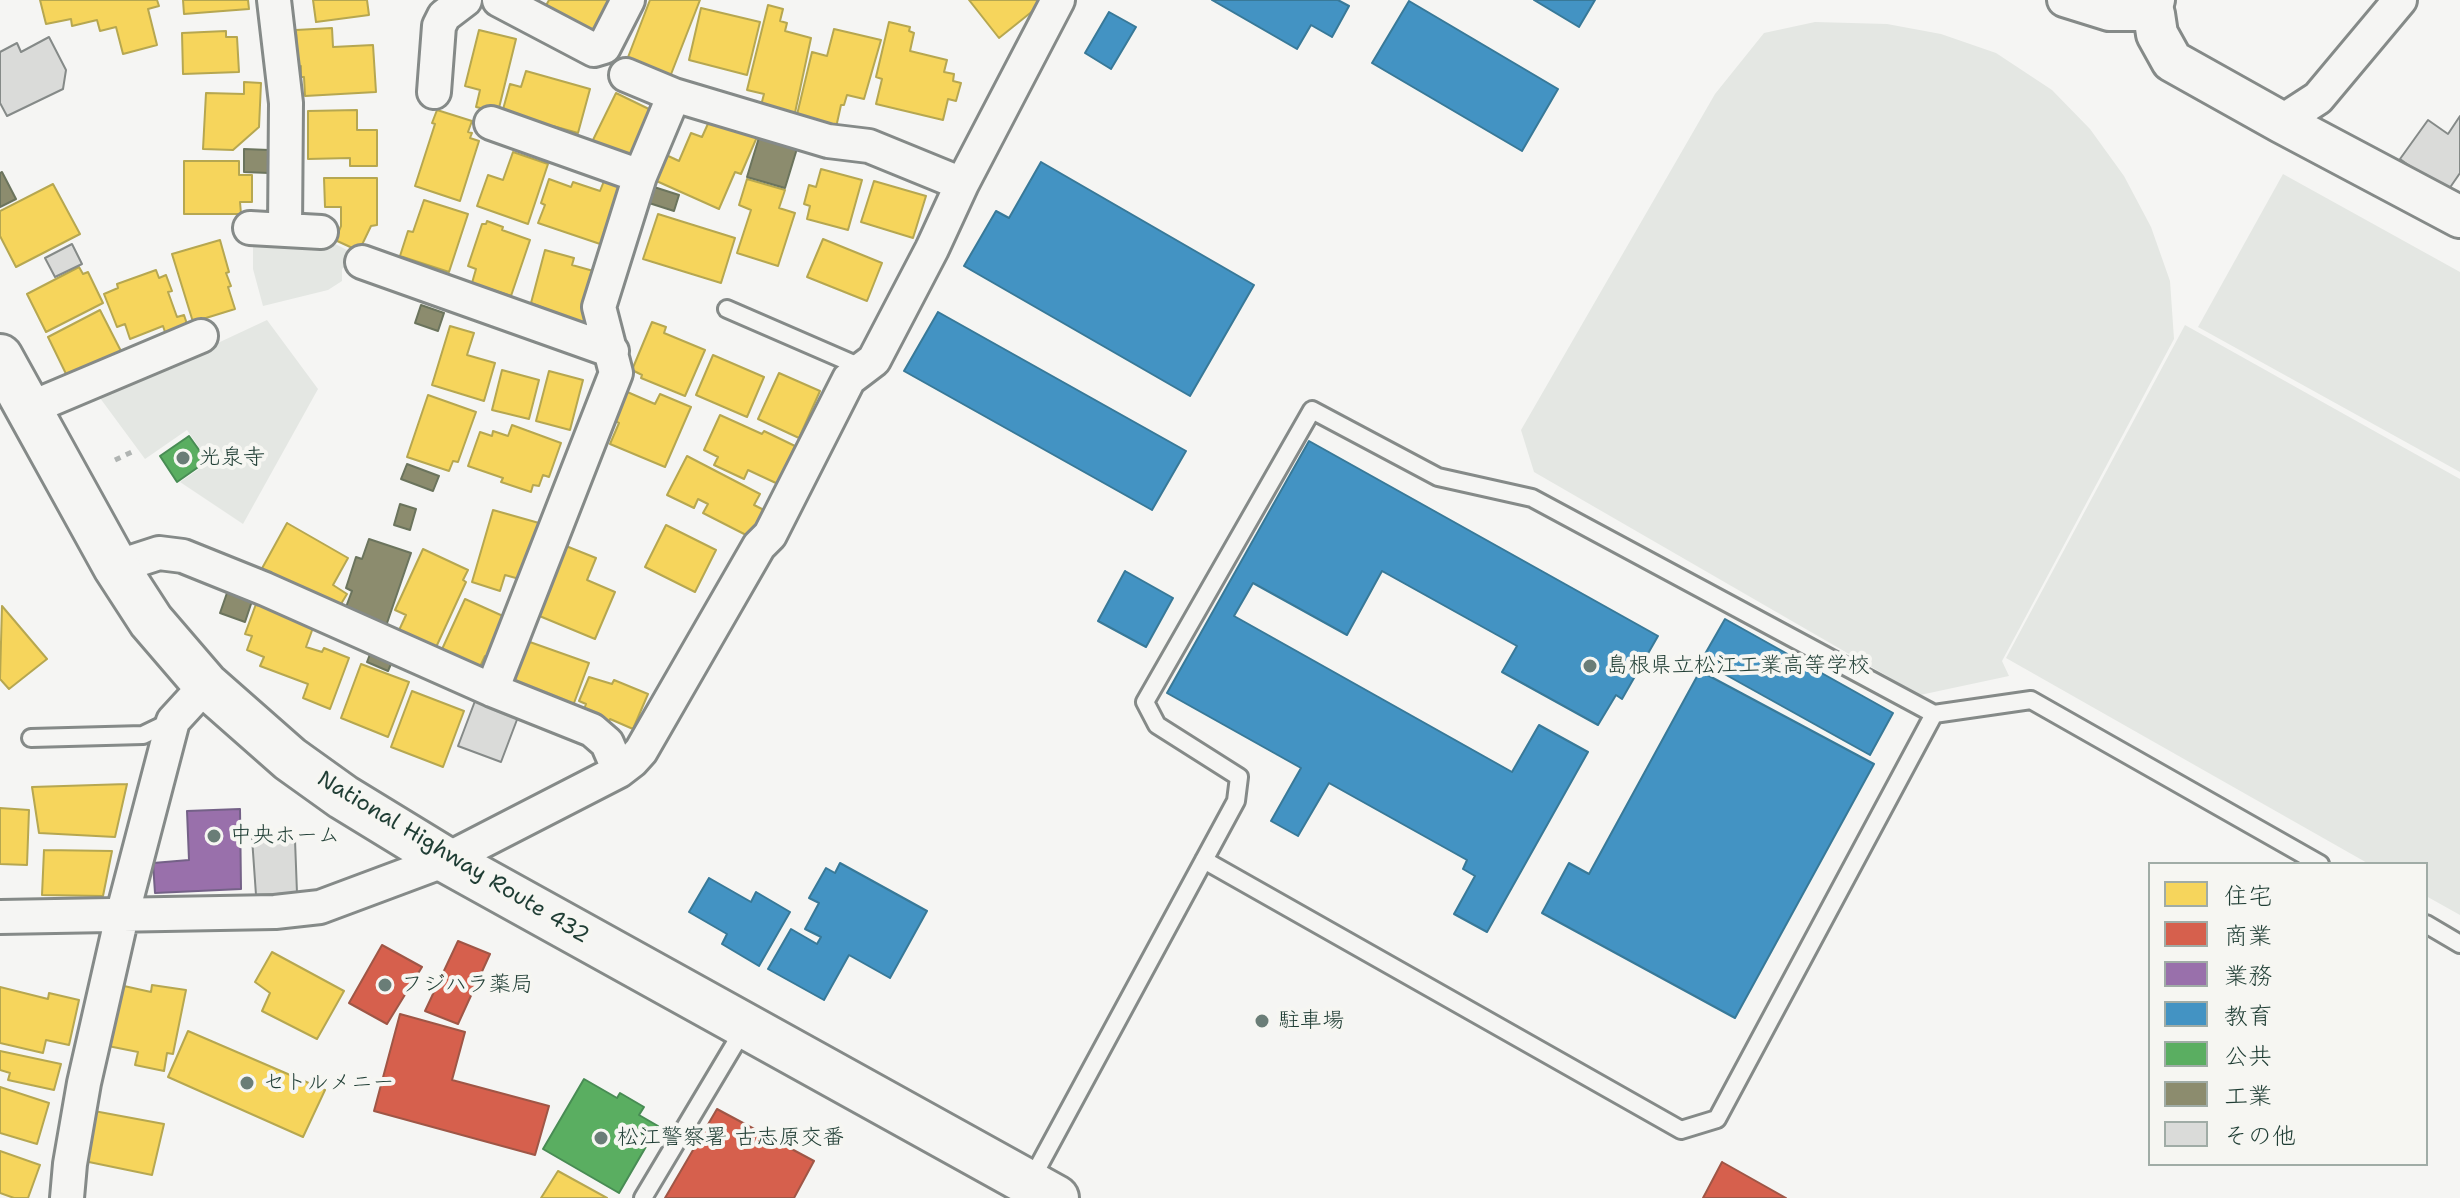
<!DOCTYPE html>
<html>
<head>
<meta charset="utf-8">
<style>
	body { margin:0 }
	#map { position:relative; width:2460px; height:1198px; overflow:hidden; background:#f5f5f3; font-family:"Shantell Sans","Klee One",sans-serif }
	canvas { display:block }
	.legend { position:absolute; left:2148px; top:862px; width:280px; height:304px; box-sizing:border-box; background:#f6f6f2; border:2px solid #a0aca6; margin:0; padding:10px 14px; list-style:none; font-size:24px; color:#1f3d34 }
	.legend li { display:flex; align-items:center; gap:16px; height:40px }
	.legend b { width:40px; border:2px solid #a0aca6 }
</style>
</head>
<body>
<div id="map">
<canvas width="2460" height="1198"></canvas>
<ul class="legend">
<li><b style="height:22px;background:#f6d55c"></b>住宅</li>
<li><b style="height:22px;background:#d6604d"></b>商業</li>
<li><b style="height:22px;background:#9970ab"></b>業務</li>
<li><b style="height:22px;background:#4393c3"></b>教育</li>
<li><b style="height:22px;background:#5aae61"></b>公共</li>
<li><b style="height:22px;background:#8c8c6e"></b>工業</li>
<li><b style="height:22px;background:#dadbd9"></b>その他</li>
</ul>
</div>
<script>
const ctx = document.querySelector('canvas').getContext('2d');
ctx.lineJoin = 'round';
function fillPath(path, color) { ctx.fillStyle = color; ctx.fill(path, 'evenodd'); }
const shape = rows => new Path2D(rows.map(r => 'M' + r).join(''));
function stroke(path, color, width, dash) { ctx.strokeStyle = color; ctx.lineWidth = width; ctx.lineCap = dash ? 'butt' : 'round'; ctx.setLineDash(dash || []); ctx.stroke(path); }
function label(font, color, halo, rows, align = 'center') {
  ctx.font = font + ' "Shantell Sans","Klee One",sans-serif'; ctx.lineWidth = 8; ctx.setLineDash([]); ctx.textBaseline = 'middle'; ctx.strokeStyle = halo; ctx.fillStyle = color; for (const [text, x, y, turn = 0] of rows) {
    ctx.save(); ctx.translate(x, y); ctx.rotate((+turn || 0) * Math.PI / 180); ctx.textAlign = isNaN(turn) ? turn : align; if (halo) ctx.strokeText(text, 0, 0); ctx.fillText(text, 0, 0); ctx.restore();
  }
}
fillPath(shape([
	[1815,22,1887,24,1941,34,1996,53,2052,90,2090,129,2124,176,2151,227,2170,281,2174,339,2002,661,2009,676,1920,695,1534,472,1521,430,1715,94,1764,33],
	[2283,174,2460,272,2460,472,2198,327],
	[253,232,328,240,358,256,342,269,342,281,328,290,263,306,253,269],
	[267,320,318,389,243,524,180,482,209,462,187,430,145,459,100,398],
	[2185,325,2460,479,2460,915,2426,896,2426,864,2369,864,2006,658]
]), '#e4e7e3');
const homes = shape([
	[40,0,157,0,159,6,148,9,157,45,123,54,116,27,100,31,97,20,72,26,71,19,46,24,40,0],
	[183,0,248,0,249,9,184,14,183,0],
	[313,0,367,0,369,15,316,22,313,0],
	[549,0,612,0,589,39,543,11,549,0],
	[650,0,700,0,668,82,625,65,650,0],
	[969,0,1042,0,1044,2,999,38,969,0],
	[768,5,783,9,780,21,787,23,785,31,811,38,793,122,759,113,764,94,747,90,768,5],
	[701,8,760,22,747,75,689,60,701,8],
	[889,22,910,27,909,31,914,33,910,51,947,60,944,72,954,74,953,81,961,83,956,101,948,99,943,120,876,104,882,79,876,77,889,22],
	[332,28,333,47,373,45,376,92,305,96,304,77,301,77,301,66,298,66,296,30,332,28],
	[834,29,881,40,864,99,847,95,844,105,841,105,835,132,795,123,812,52,827,56,834,29],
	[479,30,516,39,498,112,476,107,480,90,465,86,479,30],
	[226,31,226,37,237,37,239,72,183,74,182,33,226,31],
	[526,71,590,89,578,133,553,126,552,133,502,113,510,84,521,87,526,71],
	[244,82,261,83,259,127,233,150,203,149,206,93,244,94,244,82],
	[616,93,653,111,627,162,591,144,616,93],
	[357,110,357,130,377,130,377,166,350,166,350,158,308,159,308,111,357,110],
	[437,110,472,121,468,132,472,133,470,138,479,141,460,201,415,186,435,124,432,123,437,110],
	[711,117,757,137,741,174,735,172,719,209,652,179,664,154,679,161,691,133,702,137,711,117],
	[513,152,548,164,528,224,477,206,488,175,503,180,513,152],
	[184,161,239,161,239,175,252,175,252,202,240,202,241,214,184,214,184,161],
	[821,169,862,180,848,230,807,219,810,206,804,204,809,185,816,187,821,169],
	[324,178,377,178,377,225,371,226,359,251,335,240,341,226,341,207,325,207,324,178],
	[549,179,571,187,573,182,600,191,604,181,628,189,609,247,538,223,545,205,541,203,549,179],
	[747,179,785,190,779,208,795,213,778,266,737,253,751,210,739,205,747,179],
	[874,181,926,196,913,238,861,222,874,181],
	[53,184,80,234,16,267,0,236,0,211,53,184],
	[424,200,468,214,449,272,400,256,408,231,413,232,424,200],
	[658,214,735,238,721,283,643,259,658,214],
	[487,221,503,227,502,230,530,240,511,296,472,283,476,269,468,266,482,224,486,224,487,221],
	[823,239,882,263,867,301,807,277,823,239],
	[220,240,229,272,226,273,231,286,228,287,235,309,193,322,172,254,220,240],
	[545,250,574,258,572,265,597,272,583,324,558,317,559,314,531,303,545,250],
	[79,267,83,274,88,272,103,303,46,332,27,294,79,267],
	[156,270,159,278,166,275,172,291,168,292,177,317,184,315,189,330,167,338,163,326,130,339,125,324,117,327,104,294,118,288,117,284,156,270],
	[100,310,124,357,69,380,48,337,100,310],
	[652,322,666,327,664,333,705,350,685,396,641,378,642,375,632,370,652,322],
	[450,326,474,333,467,355,495,363,484,401,432,385,450,326],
	[713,355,764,377,747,417,696,395,713,355],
	[502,370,539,380,529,419,492,410,502,370],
	[549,371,583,380,570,430,536,421,549,371],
	[779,373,820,391,799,438,758,419,779,373],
	[625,391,655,404,660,394,691,407,665,467,610,444,619,423,612,420,625,391],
	[428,395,476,412,458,462,453,461,449,471,407,457,428,395],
	[720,415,762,434,764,431,795,446,778,484,748,470,744,479,714,465,718,457,704,450,720,415],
	[512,425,561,443,549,477,543,475,539,486,533,485,531,492,501,482,503,478,468,466,480,432,492,436,493,431,508,436,512,425],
	[687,456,760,494,754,505,764,510,750,537,703,513,708,504,698,499,694,508,667,495,687,456],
	[493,510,539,523,523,580,505,575,500,591,472,582,493,510],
	[287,523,348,558,333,585,347,594,335,614,260,572,287,523],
	[666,525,716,550,695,592,645,567,666,525],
	[561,544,596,558,587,580,615,592,595,639,537,615,561,544],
	[423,549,468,570,463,580,466,582,432,656,395,639,406,615,395,610,423,549],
	[465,599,503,616,498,627,503,630,491,658,485,656,476,675,438,658,465,599],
	[256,604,314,625,306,647,322,652,324,648,349,658,330,709,303,698,308,684,260,666,264,657,247,650,252,636,245,634,256,604],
	[2,606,47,659,9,689,0,679,2,606],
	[527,641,589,663,571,711,511,686,527,641],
	[361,664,409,682,388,737,341,718,361,664],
	[589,677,612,684,614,680,648,694,633,729,610,719,608,724,583,712,586,704,579,701,589,677],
	[412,691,464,711,443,767,391,747,412,691],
	[127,784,115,837,39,833,32,787,127,784],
	[0,808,29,810,27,865,0,864,0,808],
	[44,850,112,851,103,896,42,895,44,850],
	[272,952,344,991,317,1039,262,1011,270,993,255,982,272,952],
	[115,984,151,992,152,985,186,990,173,1054,167,1053,164,1071,135,1065,138,1052,103,1045,115,984],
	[0,987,48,999,49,993,79,1000,69,1045,46,1040,43,1053,0,1043,0,987],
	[188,1031,325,1090,303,1137,168,1077,188,1031],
	[0,1051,61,1064,54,1090,8,1080,10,1073,0,1070,0,1051],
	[0,1087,49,1103,37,1144,0,1133,0,1087],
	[94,1111,164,1124,152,1175,84,1161,94,1111],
	[0,1151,40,1165,28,1198,14,1198,0,1193,0,1151],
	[558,1171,607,1198,541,1198,558,1171]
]);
fillPath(homes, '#f6d55c');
stroke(homes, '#b6a750', 2);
const shops = shape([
	[458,941,490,954,458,1024,425,1011,458,941],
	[382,945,422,967,387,1024,349,1003,382,945],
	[400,1014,465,1032,452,1080,549,1106,535,1155,374,1111,400,1014],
	[717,1109,814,1161,794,1198,665,1198,717,1109],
	[1722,1162,1786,1198,1703,1198,1722,1162]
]);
fillPath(shops, '#d6604d');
stroke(shops, '#9f5646', 2);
const offices = shape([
	[240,809,241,889,155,893,153,863,189,860,187,811,240,809]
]);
fillPath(offices, '#9970ab');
stroke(offices, '#746187', 2);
const schools = shape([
	[1212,0,1338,0,1349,6,1332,37,1311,25,1297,49,1212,0],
	[1534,0,1595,0,1579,27,1534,0],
	[1409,1,1558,89,1522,151,1372,63,1409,1],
	[1109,12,1136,27,1111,69,1085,53,1109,12],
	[1041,162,1254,285,1190,396,964,266,996,211,1009,218,1041,162],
	[938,312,1186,451,1152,510,904,371,938,312],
	[1309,441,1658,636,1622,699,1616,695,1598,725,1502,672,1517,646,1382,571,1347,635,1253,583,1234,616,1512,772,1539,725,1588,752,1487,932,1454,914,1475,876,1463,869,1467,860,1329,783,1298,836,1271,821,1301,768,1167,693,1309,441],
	[1125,571,1173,598,1146,647,1098,621,1125,571],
	[1725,619,1893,713,1870,755,1701,661,1725,619],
	[1700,671,1874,764,1735,1018,1542,913,1569,863,1589,874,1700,671],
	[840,863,927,911,890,978,849,955,824,1000,768,969,791,929,817,944,821,937,805,929,819,903,809,898,826,868,835,873,840,863],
	[709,878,751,902,756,892,790,912,759,966,722,944,727,934,689,912,709,878]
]);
fillPath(schools, '#4393c3');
stroke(schools, '#387998', 2);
const public = shape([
	[189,436,207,461,177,482,160,456,189,436],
	[584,1079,617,1098,620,1093,644,1107,639,1115,658,1126,619,1193,543,1149,584,1079]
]);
fillPath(public, '#5aae61');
stroke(public, '#488c54', 2);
const industry = shape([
	[761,131,799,142,785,188,747,177,761,131],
	[244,149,269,150,269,173,244,172,244,149],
	[2,172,16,199,0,207,0,173,2,172],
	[654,187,679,195,674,211,649,203,654,187],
	[421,305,444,313,438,331,415,323,421,305],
	[407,464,439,476,433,491,401,479,407,464],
	[400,504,416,509,410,530,394,525,400,504],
	[369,539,411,553,385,629,343,615,352,591,346,588,356,557,362,559,369,539],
	[228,590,253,598,245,622,220,613,228,590],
	[372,649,394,657,388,671,367,662,372,649]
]);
fillPath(industry, '#8c8c6e');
stroke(industry, '#6b745d', 2);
const building = shape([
	[49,37,66,70,63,89,7,116,0,103,0,52,17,43,21,52,49,37],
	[2460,116,2460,173,2449,189,2429,180,2400,159,2428,120,2448,134,2460,116],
	[72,244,82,264,55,277,45,258,72,244],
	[475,701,518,717,501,762,458,746,475,701],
	[252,838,295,840,297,893,256,895,252,838]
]);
fillPath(building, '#dadbd9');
stroke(building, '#858a88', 2);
const service = shape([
	[727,309,863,368],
	[31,738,143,735,172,721],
	[1204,860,1681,1130,1717,1119,1934,714],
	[2426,924,2460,944],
	[1030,1182,1236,801,1239,777,1157,725,1145,702,1312,410,1438,477,1532,498,1934,714,2031,700,2320,864],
	[643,1198,745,1027]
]);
const minor = shape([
	[274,0,286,103,285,230],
	[499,0,594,50,604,47,628,0],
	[2064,0,2109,14,2154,14,2158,0],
	[626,75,674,95],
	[434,92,439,26,444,16,465,0],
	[2281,122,2318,98,2400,0],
	[491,123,640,176],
	[250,228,321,232],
	[362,262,612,351],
	[28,409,201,336],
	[116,567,159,553,183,556,265,589,492,690,592,730,607,743,619,771],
	[492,690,616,373,599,307,640,176,674,95,828,141,869,146,962,184],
	[0,917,275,912,320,907,446,860,619,771,632,761,641,751,759,546,770,535,849,379,874,360,932,249,962,184,1058,0],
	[67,1198,70,1164,84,1083,122,916,173,721,206,685]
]);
const tertiary = shape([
	[2154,14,2157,34,2172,61,2281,122,2460,217]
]);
const trunk = shape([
	[0,357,116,567,151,621,206,685,290,759,343,797,446,860,1056,1198]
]);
stroke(service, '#858a88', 22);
stroke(minor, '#858a88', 38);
stroke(tertiary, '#858a88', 46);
stroke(trunk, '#858a88', 50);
stroke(shape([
	[115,460,134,451]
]), '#b0b4b2', 5, [6, 6]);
stroke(service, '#f5f5f3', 16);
stroke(minor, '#f5f5f3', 32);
stroke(tertiary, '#f5f5f3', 40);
stroke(trunk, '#f5f5f3', 44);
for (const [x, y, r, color] of [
	[183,458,8,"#6a7d77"],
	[1590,666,8,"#6a7d77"],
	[214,836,8,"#6a7d77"],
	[385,985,8,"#6a7d77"],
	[1262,1021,8,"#6a7d77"],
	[247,1083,8,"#6a7d77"],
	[601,1138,8,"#6a7d77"]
]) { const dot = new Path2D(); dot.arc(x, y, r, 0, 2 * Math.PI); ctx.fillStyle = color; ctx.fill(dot); stroke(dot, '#f6f6f2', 3); }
label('22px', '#1f3d34', '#f6f6f2', [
	["光泉寺",199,458],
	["島根県立松江工業高等学校",1606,666],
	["中央ホーム",230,836],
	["フジハラ薬局",401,985],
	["駐車場",1278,1021],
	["セトルメニー",263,1083],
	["松江警察署 古志原交番",617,1138]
], 'left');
label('22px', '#1f3d34', '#f6f6f2', [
	["National Highway Route 432",453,858,31]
]);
</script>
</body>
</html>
